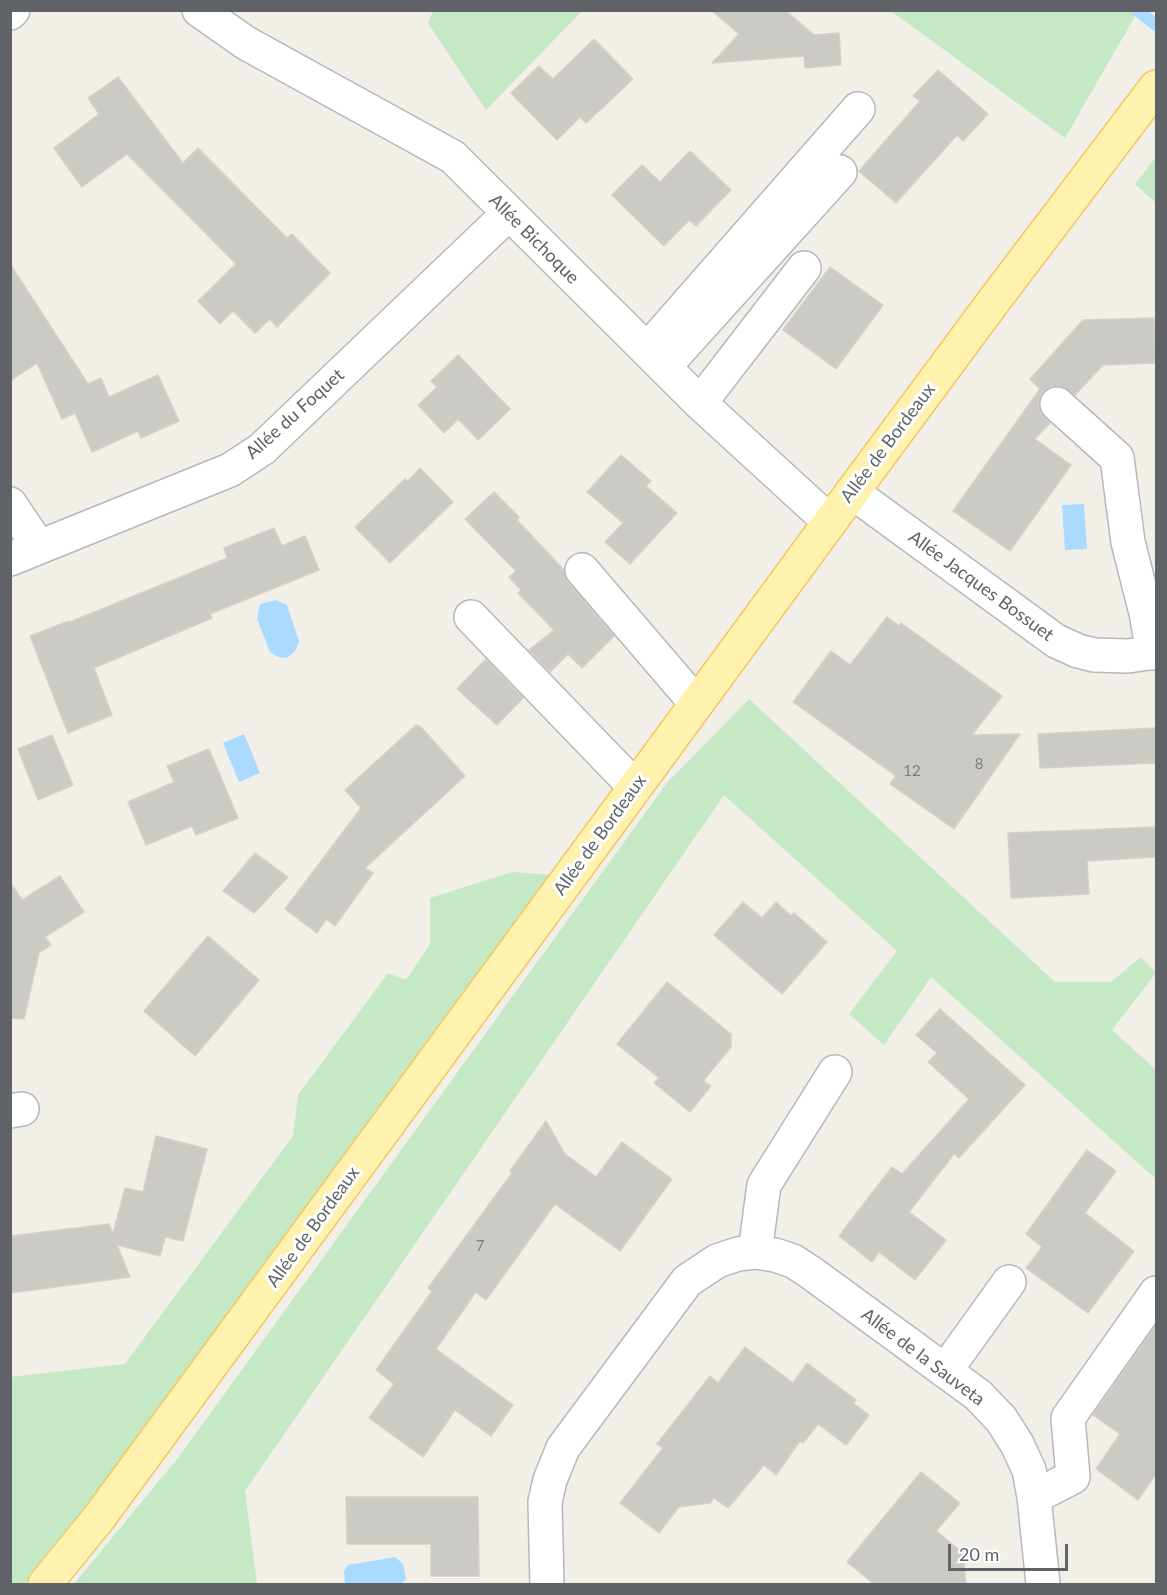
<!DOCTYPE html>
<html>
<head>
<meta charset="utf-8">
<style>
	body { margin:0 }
	#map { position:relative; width:1167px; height:1595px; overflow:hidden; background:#f1efe8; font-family:Lato,sans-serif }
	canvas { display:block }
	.frame { position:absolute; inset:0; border:12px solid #5f6368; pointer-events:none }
	.scale { position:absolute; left:948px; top:1544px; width:120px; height:27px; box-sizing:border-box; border:3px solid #5f6368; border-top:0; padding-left:8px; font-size:18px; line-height:21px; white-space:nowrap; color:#5f6368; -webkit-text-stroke:4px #fff; paint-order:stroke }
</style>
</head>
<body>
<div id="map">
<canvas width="1167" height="1595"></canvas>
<div class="frame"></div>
<div class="scale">20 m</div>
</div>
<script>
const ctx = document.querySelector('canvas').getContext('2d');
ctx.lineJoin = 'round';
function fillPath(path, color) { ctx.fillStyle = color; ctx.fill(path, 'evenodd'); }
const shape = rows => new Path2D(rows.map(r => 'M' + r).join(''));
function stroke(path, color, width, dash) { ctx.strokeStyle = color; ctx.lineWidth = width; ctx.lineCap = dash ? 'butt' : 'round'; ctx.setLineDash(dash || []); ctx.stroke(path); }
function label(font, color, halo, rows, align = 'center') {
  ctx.font = font + ' Lato,sans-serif'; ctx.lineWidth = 6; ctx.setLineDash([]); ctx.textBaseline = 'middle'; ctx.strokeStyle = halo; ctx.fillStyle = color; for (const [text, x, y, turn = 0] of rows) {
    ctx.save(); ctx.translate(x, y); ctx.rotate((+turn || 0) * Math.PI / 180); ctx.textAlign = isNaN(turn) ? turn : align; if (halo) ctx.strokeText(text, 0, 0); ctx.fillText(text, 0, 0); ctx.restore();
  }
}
fillPath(shape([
	[433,11,433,10,582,11,486,110,428,23],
	[891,11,1138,11,1065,138],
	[1156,157,1156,203,1135,184],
	[749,699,1055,982,1111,982,1141,957,1156,973,1112,1030,1156,1070,1156,1179,931,977,884,1045,849,1014,897,951,724,795,245,1491,257,1584,74,1584,178,1458,667,783],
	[512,872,570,876,45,1584,11,1584,10,1377,125,1364,293,1136,298,1095,388,973,406,980,430,944,430,898]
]), '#c5e8c5');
fillPath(shape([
	[1084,504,1087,549,1065,550,1062,505],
	[276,600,287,605,299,641,295,651,287,658,278,657,270,652,257,619,260,604],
	[244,734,260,773,239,782,223,743],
	[395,1557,403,1564,406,1579,401,1584,345,1584,344,1571,348,1565]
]), '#aadaff');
stroke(shape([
	[1137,10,1156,25]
]), '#aadaff', 12);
const building = shape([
	[711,10,785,10,814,35,839,33,841,65,805,68,804,56,712,63,739,34,711,10],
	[594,39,633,79,586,123,580,117,557,140,511,93,539,66,553,79,594,39],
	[938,70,988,114,963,141,957,135,896,203,859,171,920,101,913,96,938,70],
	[118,77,183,163,198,148,287,238,292,234,330,273,277,327,270,319,255,333,233,311,220,324,198,301,236,264,127,154,82,187,54,148,99,114,88,98,118,77],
	[690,151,731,190,696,226,689,220,664,246,612,195,642,165,660,182,690,151],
	[10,264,88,384,101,378,109,397,158,375,179,421,141,438,138,431,92,452,75,413,62,419,37,363,10,381,10,264],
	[830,267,883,305,836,369,783,330,830,267],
	[1154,318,1155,363,1103,365,1075,395,1060,386,1051,386,1043,392,1039,400,1039,409,1050,423,1035,439,1071,465,1010,551,953,511,1040,389,1030,379,1083,320,1154,318],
	[458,355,510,409,478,440,458,419,444,433,418,405,437,387,431,381,458,355],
	[621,455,651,481,646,486,677,513,630,564,605,542,623,523,587,492,621,455],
	[420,468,453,502,390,563,355,527,405,479,408,481,420,468],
	[494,492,519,517,517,520,564,570,568,582,614,636,582,668,568,654,550,672,529,650,554,630,518,593,521,590,509,577,516,571,465,519,494,492],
	[274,528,282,546,305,536,319,570,210,614,212,618,94,668,112,715,68,733,30,636,69,621,70,622,227,558,224,548,274,528],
	[887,617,899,626,901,623,1002,696,972,735,1020,734,954,829,890,784,896,776,793,702,831,651,850,665,887,617],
	[486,659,523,698,497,725,457,689,486,659],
	[416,725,421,727,465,776,365,868,373,873,335,926,326,919,317,933,285,909,361,808,345,790,416,725],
	[1156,728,1156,763,1040,768,1038,734,1156,728],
	[52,735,73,785,38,800,18,749,52,735],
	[209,749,238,818,196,835,192,826,146,845,128,802,174,782,167,766,209,749],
	[1156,827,1156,857,1087,861,1089,894,1011,898,1008,833,1156,827],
	[255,853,288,877,254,913,223,891,255,853],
	[60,876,84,912,45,937,51,945,39,953,24,1019,10,1018,10,882,22,900,60,876],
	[743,902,762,918,776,902,791,916,794,913,827,942,782,994,714,935,743,902],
	[208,936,259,980,195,1056,144,1011,208,936],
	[667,982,731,1034,731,1047,703,1081,711,1086,690,1112,654,1083,659,1078,617,1044,667,982],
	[940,1009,1025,1085,959,1158,954,1154,909,1212,946,1240,915,1280,879,1252,872,1262,839,1236,892,1167,902,1174,969,1099,928,1062,937,1053,916,1035,940,1009],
	[546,1121,565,1154,596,1177,622,1142,672,1179,620,1251,555,1204,486,1300,476,1292,436,1349,513,1405,491,1436,455,1410,423,1457,369,1418,394,1384,376,1370,432,1291,428,1288,512,1173,510,1171,546,1121],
	[156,1136,207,1149,183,1241,165,1237,160,1256,117,1245,130,1277,10,1293,10,1236,109,1224,113,1234,125,1188,143,1192,156,1136],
	[1087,1150,1116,1171,1085,1213,1134,1251,1088,1313,1026,1268,1042,1247,1026,1234,1087,1150],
	[1156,1325,1156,1474,1138,1500,1096,1469,1120,1434,1093,1415,1156,1325],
	[745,1347,793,1383,807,1363,856,1400,853,1403,869,1415,846,1445,818,1424,803,1443,800,1441,776,1475,764,1465,728,1508,714,1498,710,1503,679,1507,659,1533,620,1503,663,1448,657,1444,710,1376,718,1383,745,1347],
	[921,1472,960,1503,936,1531,963,1553,966,1584,874,1584,847,1562,921,1472],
	[346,1497,478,1497,479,1576,431,1576,431,1544,347,1544,346,1497]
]);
fillPath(building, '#cccac5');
stroke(building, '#d6d1c6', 1.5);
const minor = shape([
	[199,10,246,43,453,157,700,403,830,522],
	[10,13,13,10],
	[647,350,858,109],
	[664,367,840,172],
	[700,403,804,268],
	[1057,404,1117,458,1128,542,1146,613,1153,653],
	[852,492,1056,641,1078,651,1094,655,1128,656,1156,652],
	[10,504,39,547],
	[10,559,230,470,262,449,508,214],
	[582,570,696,703],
	[471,617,635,787],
	[10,1111,22,1109],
	[755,1252,764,1185,835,1072],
	[945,1371,1009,1282],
	[1034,1497,1073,1477,1068,1418,1156,1293],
	[547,1584,545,1502,550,1480,563,1448,687,1281,717,1261,738,1254,755,1252,775,1255,793,1261,810,1272,978,1395,1001,1419,1017,1444,1029,1470,1034,1497,1043,1584]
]);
const major = shape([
	[45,1584,98,1519,830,522,996,298,1156,87]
]);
stroke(minor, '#b5b8bc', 36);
stroke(major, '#f2c960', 36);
stroke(minor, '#fff', 33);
stroke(major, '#fff2af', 33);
label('15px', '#7a7d7f', null, [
	["8",979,764],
	["12",912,771],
	["7",480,1246]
]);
label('18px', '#5f6368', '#fff', [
	["Allée Bichoque",534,239,45],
	["Allée du Foquet",295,414,-42],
	["Allée de Bordeaux",888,443,-53],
	["Allée Jacques Bossuet",981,586,36],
	["Allée de Bordeaux",600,835,-54],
	["Allée de Bordeaux",313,1227,-54],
	["Allée de la Sauveta",923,1357,37]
]);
</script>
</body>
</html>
